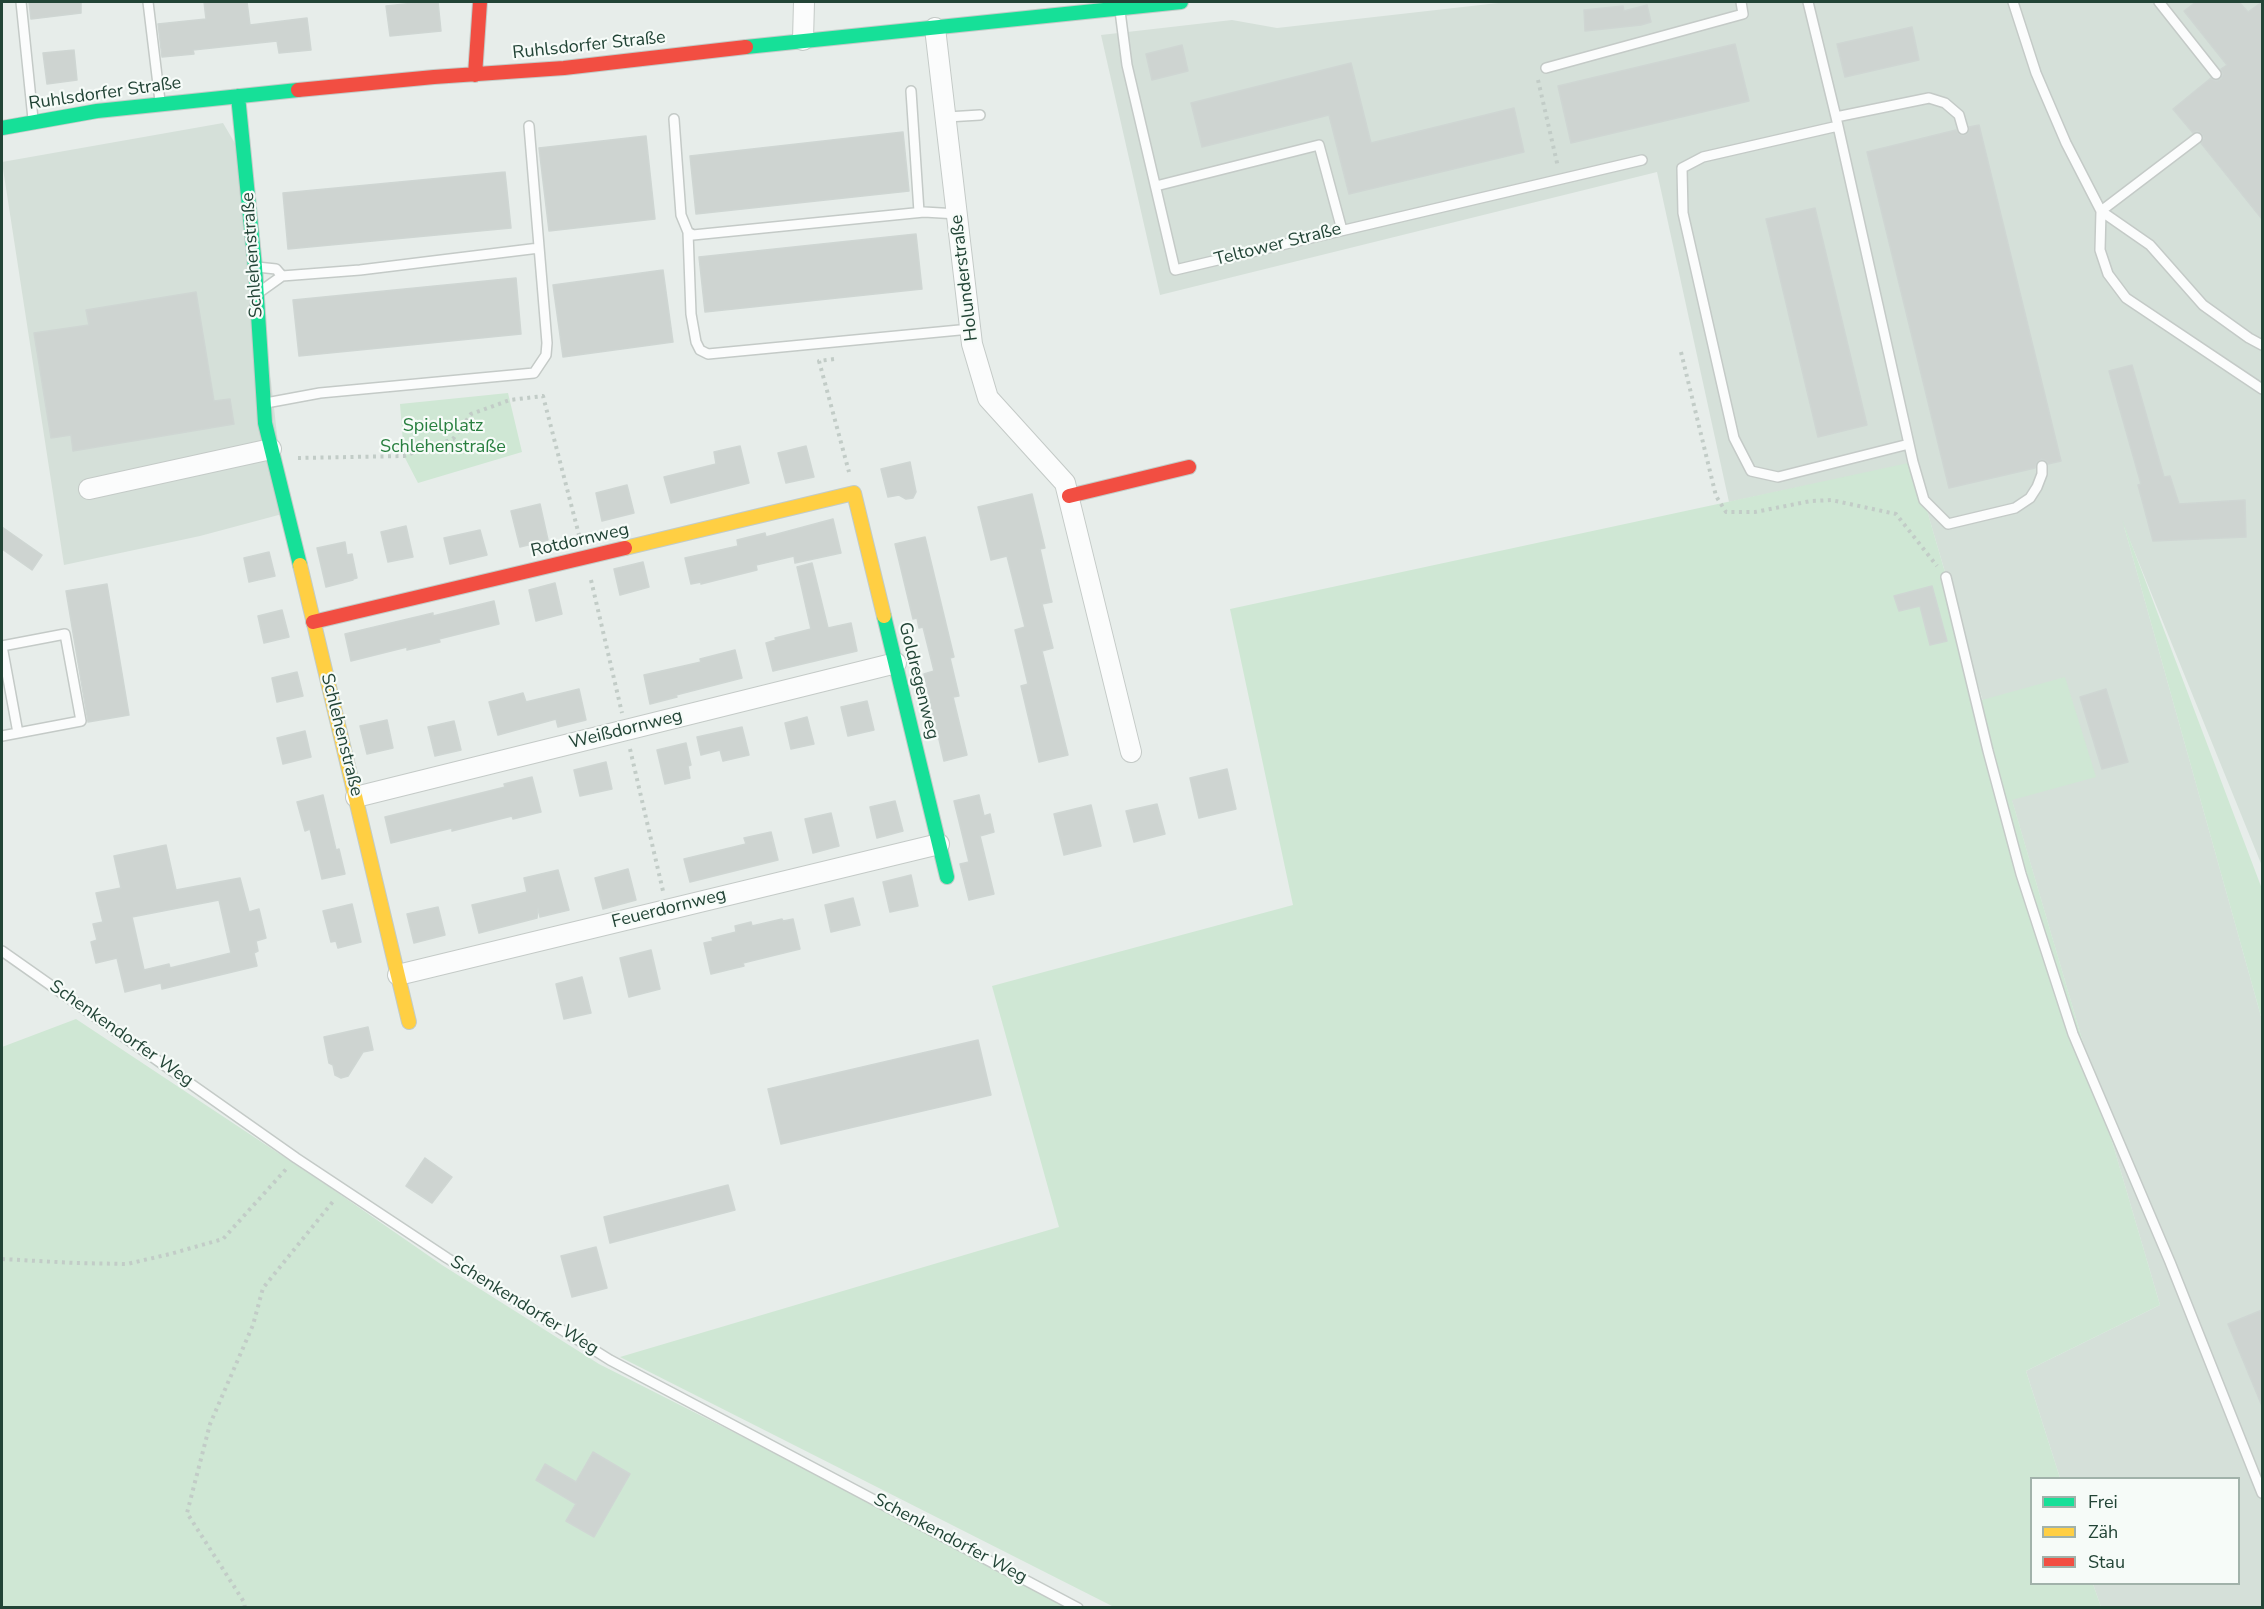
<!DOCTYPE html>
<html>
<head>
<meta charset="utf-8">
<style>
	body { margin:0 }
	#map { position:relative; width:2264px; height:1609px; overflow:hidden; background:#e7edea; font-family:"Nunito Sans",sans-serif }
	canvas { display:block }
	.frame { position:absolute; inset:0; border:3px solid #224436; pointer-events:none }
	.legend { position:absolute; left:2030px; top:1477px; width:210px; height:108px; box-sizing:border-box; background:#f6fbf8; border:2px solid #a1b2aa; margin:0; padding:8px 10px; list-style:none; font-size:18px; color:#224436 }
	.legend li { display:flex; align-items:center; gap:12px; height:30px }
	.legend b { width:30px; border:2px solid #a1b2aa }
</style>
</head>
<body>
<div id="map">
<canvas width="2264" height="1609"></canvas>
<div class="frame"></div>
<ul class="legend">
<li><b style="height:8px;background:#16e098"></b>Frei</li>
<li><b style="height:8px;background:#ffcf43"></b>Zäh</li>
<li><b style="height:8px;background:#f24e42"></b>Stau</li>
</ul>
</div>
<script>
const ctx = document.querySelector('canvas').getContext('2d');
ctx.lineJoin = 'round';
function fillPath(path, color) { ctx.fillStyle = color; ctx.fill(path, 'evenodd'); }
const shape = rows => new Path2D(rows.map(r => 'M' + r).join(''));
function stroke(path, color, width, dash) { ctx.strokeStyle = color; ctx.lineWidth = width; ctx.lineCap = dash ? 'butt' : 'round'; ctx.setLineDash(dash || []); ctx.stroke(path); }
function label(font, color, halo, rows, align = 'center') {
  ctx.font = font + ' "Nunito Sans",sans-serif'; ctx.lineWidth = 4.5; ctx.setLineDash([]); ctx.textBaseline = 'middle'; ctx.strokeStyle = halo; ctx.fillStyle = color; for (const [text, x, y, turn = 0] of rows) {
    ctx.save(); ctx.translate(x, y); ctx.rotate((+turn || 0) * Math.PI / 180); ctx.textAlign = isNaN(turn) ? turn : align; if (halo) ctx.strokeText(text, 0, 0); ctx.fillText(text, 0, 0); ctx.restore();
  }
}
fillPath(shape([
	[1507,2,2262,2,2262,866,2124,526,2262,1020,2262,1607,2101,1607,2093,1584,2238,1584,2238,1478,2060,1478,2026,1371,2160,1305,1913,463,1729,502,1657,172,1160,295,1101,35,1232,20,1277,28],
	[223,123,246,162,286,513,200,536,64,565,2,162]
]), '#d5e0d9');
fillPath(shape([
	[508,393,522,452,418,483,404,456,400,404],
	[1913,462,1982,700,2065,677,2096,777,2012,800,2160,1305,2026,1371,2060,1478,2032,1478,2032,1584,2093,1584,2101,1607,1114,1607,620,1357,1059,1227,992,986,1293,905,1230,609],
	[2122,519,2262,889,2262,1020],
	[76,1019,328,1186,442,1265,599,1364,1065,1600,1061,1608,2,1608,2,1047]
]), '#cfe7d4');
const building = shape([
	[29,2,81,2,81,13,31,19,29,2],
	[204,2,247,2,250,25,307,18,311,50,279,53,277,41,193,50,194,54,162,57,158,24,206,19,204,2],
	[424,2,438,2,441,31,390,36,386,6,424,2],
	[2196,2,2239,2,2248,12,2262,2,2262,219,2201,143,2204,138,2202,134,2197,131,2193,133,2173,109,2211,78,2216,81,2221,79,2223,74,2221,69,2227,65,2184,11,2196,2],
	[1647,5,1651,22,1641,25,1585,31,1584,10,1623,6,1624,11,1647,5],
	[1912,27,1919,60,1845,77,1837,44,1912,27],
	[1735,44,1749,101,1571,143,1558,86,1735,44],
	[1182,45,1188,71,1152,80,1146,54,1182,45],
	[74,50,77,80,47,84,43,53,74,50],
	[1351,63,1371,143,1514,108,1524,152,1349,194,1329,115,1202,147,1191,103,1351,63],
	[1979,125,2061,461,2048,464,2046,461,2041,459,2037,462,2035,468,1949,488,1867,152,1956,130,1959,134,1964,136,1968,133,1969,127,1979,125],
	[903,132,909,191,696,214,690,156,903,132],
	[646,136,655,219,549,231,539,148,646,136],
	[505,172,511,228,288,249,283,193,505,172],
	[1815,208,1867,425,1818,437,1766,219,1815,208],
	[916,234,922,289,705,312,699,257,916,234],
	[663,270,673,342,563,357,553,285,663,270],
	[516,278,521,334,299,356,293,300,516,278],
	[196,292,214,401,230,399,234,424,73,451,71,435,51,438,34,333,89,325,86,310,196,292],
	[2132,365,2164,477,2170,476,2179,504,2245,500,2246,537,2153,541,2138,485,2141,484,2109,371,2132,365],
	[740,446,749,483,671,503,664,477,716,464,714,452,740,446],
	[806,446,814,477,786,483,778,453,806,446],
	[910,462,916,492,913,498,906,499,899,495,888,497,881,469,910,462],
	[627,485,634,513,602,521,596,493,627,485],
	[1032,494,1045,548,1040,549,1052,602,1042,604,1053,648,1042,651,1068,755,1039,762,1021,686,1028,684,1015,630,1025,627,1007,556,991,560,978,507,1032,494],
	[540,504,548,540,520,547,511,511,540,504],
	[833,519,841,553,795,563,794,556,756,565,757,570,701,584,701,582,691,584,685,558,738,546,737,540,765,533,766,537,833,519],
	[406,526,413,557,388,562,381,532,406,526],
	[2,527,42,555,32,570,2,549,2,527],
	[480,530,487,555,450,564,444,538,480,530],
	[925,537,954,657,950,658,959,696,953,697,967,755,944,761,924,674,934,671,923,627,919,628,917,618,913,619,895,544,925,537],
	[345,542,347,555,352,554,357,578,353,579,353,580,326,587,317,548,345,542],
	[269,552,275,576,249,582,244,558,269,552],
	[643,562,649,587,620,595,614,569,643,562],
	[812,563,828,628,851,623,857,651,773,671,766,643,776,640,775,638,811,629,797,567,812,563],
	[555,583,562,614,536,621,529,590,555,583],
	[107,584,129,715,88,722,66,591,107,584],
	[1932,586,1947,641,1930,645,1920,606,1899,611,1894,596,1932,586],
	[494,601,499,624,439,639,440,642,407,650,407,647,351,661,345,634,433,613,433,616,494,601],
	[282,610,289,637,264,643,258,616,282,610],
	[735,650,742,678,676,695,677,697,650,704,644,675,701,662,700,659,735,650],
	[297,672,303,696,277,702,272,678,297,672],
	[579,689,586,720,558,727,556,719,498,735,489,702,523,693,526,702,579,689],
	[2106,689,2128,762,2102,769,2080,697,2106,689],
	[867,701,874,730,848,736,841,707,867,701],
	[807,717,814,744,791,749,785,723,807,717],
	[387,720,393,748,367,754,360,726,387,720],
	[454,721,461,750,435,756,428,727,454,721],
	[742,727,749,755,723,761,720,750,701,755,697,737,742,727],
	[305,731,311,757,283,764,277,738,305,731],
	[686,743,691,765,688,766,690,778,665,784,657,750,686,743],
	[606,762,612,789,580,796,574,770,606,762],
	[1227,769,1236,809,1199,818,1190,778,1227,769],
	[532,777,541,812,513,819,512,816,452,831,452,828,391,843,385,817,505,787,504,784,532,777],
	[323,795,336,850,339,849,345,874,322,879,310,829,305,831,297,802,323,795],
	[979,795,984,816,990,814,994,832,980,836,994,894,969,900,960,864,969,862,954,801,979,795],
	[895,801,903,831,877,838,870,807,895,801],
	[1157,804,1165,834,1134,842,1126,811,1157,804],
	[1091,805,1101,846,1064,855,1054,814,1091,805],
	[831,813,839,846,813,853,805,819,831,813],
	[771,832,778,860,690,882,684,859,746,844,744,838,771,832],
	[166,845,176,890,240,878,249,912,259,909,266,938,256,941,258,951,254,953,257,966,162,989,161,983,125,992,117,958,96,963,91,942,97,940,93,924,103,922,96,893,121,888,114,856,166,845],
	[219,900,231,953,170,968,169,964,144,970,132,917,219,900],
	[628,869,636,900,603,909,595,878,628,869],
	[558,870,569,910,540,917,538,908,537,918,479,933,472,905,527,892,524,878,558,870],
	[911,875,918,906,890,912,883,882,911,875],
	[853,898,860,925,831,932,825,905,853,898],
	[352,904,361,942,338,948,336,941,331,942,323,911,352,904],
	[438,907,445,935,414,943,407,914,438,907],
	[782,919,783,921,793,919,800,949,743,963,744,966,711,974,704,943,713,941,712,938,736,932,735,926,751,922,752,926,782,919],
	[651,950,660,989,629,997,620,958,651,950],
	[582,977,591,1013,564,1019,556,984,582,977],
	[368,1027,373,1050,363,1052,348,1076,341,1078,335,1075,333,1065,329,1063,324,1037,368,1027],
	[978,1040,991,1095,781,1144,768,1089,978,1040],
	[425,1158,452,1177,432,1203,406,1186,425,1158],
	[728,1185,735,1210,610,1243,604,1217,728,1185],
	[596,1247,607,1288,572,1297,561,1256,596,1247],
	[2262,1310,2262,1406,2228,1324,2262,1310],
	[593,1452,630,1474,594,1537,566,1521,576,1504,536,1480,545,1464,576,1482,593,1452]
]);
fillPath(building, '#ced4d1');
stroke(building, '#cfd6d3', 1.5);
const lane = shape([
	[21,2,33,119],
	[148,2,160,101],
	[1808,2,1836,117,1913,462,1924,500,1948,524,2015,508,2030,498,2037,487,2042,474,2042,466],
	[2013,2,2036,73,2066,143,2101,211,2100,250,2108,274,2126,298,2262,389],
	[2159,2,2216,74],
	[1120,11,1127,65,1175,270,1642,160],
	[1546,68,1743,14,1741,2],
	[911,91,919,212],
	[947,117,980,115],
	[1836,117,1929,98,1945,103,1959,115,1963,129],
	[674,119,681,215,688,232,693,235,924,212,958,214],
	[1838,126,1703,157,1682,168,1683,213,1734,438,1751,471,1778,477,1909,444],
	[2197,138,2101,211,2150,245,2203,305,2249,338,2262,345],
	[1156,186,1319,145,1342,230],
	[688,232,691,314,696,342,700,350,708,354,970,329],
	[257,267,276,269,282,276],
	[261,291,282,276,360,270,539,248],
	[266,403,320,393,534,373,546,355,547,343,529,126],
	[1946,577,1988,751,2021,874,2073,1034,2170,1262,2262,1493],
	[2,736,81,721,65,634,2,646,18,733],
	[2,951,296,1158,447,1258,610,1360,1078,1608]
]);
const street = shape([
	[935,28,972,344,988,398,1065,483,1131,752],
	[803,40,804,2],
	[89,489,271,449],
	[356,797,896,663],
	[398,975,939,844]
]);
const fast = shape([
	[746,47,1181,2],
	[238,96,255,267,265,423,300,565],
	[2,128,97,111,298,90],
	[884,616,947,877]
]);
const slow = shape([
	[625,548,854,493,884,616],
	[300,565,409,1022]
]);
const jam = shape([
	[475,75,480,2],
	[298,90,434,77,564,68,746,47],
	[1069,496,1189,467],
	[313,622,625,548]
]);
stroke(lane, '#c4cac7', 12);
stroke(street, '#c4cac7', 22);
stroke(fast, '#c2cbc7', 16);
stroke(slow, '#c2cbc7', 16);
stroke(jam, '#c2cbc7', 16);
stroke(shape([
	[1538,80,1558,167],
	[1681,352,1716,496,1726,512,1755,512,1811,501,1831,500,1896,514,1937,566],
	[834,359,819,361,849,472],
	[298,458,404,456,453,439,471,414,510,400,543,396,579,535],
	[591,580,622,713],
	[630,749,663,891],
	[2,1259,75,1263,127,1264,170,1254,223,1239,288,1167],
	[245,1608,244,1602,187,1513,210,1424,253,1325,263,1288,335,1199]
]), '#c2ccc7', 4, [3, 4.5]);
stroke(lane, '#fbfcfc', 9);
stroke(street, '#fbfcfc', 20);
stroke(fast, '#16e098', 14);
stroke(slow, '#ffcf43', 14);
stroke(jam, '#f24e42', 14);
label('18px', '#224436', '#f6fbf8', [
	["Ruhlsdorfer Straße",589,46,-6],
	["Ruhlsdorfer Straße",105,94,-8],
	["Teltower Straße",1278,245,-14],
	["Schlehenstraße",253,255,-94],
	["Holunderstraße",965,278,-97],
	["Rotdornweg",580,541,-13],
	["Goldregenweg",918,681,76],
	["Weißdornweg",626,730,-14],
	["Schlehenstraße",341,735,76],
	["Feuerdornweg",669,909,-14],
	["Schenkendorfer Weg",121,1034,35],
	["Schenkendorfer Weg",524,1306,32],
	["Schenkendorfer Weg",950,1539,28]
]);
label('18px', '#287f3f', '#f6fbf8', [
	["Spielplatz",443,427],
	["Schlehenstraße",443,448]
]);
</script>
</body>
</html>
